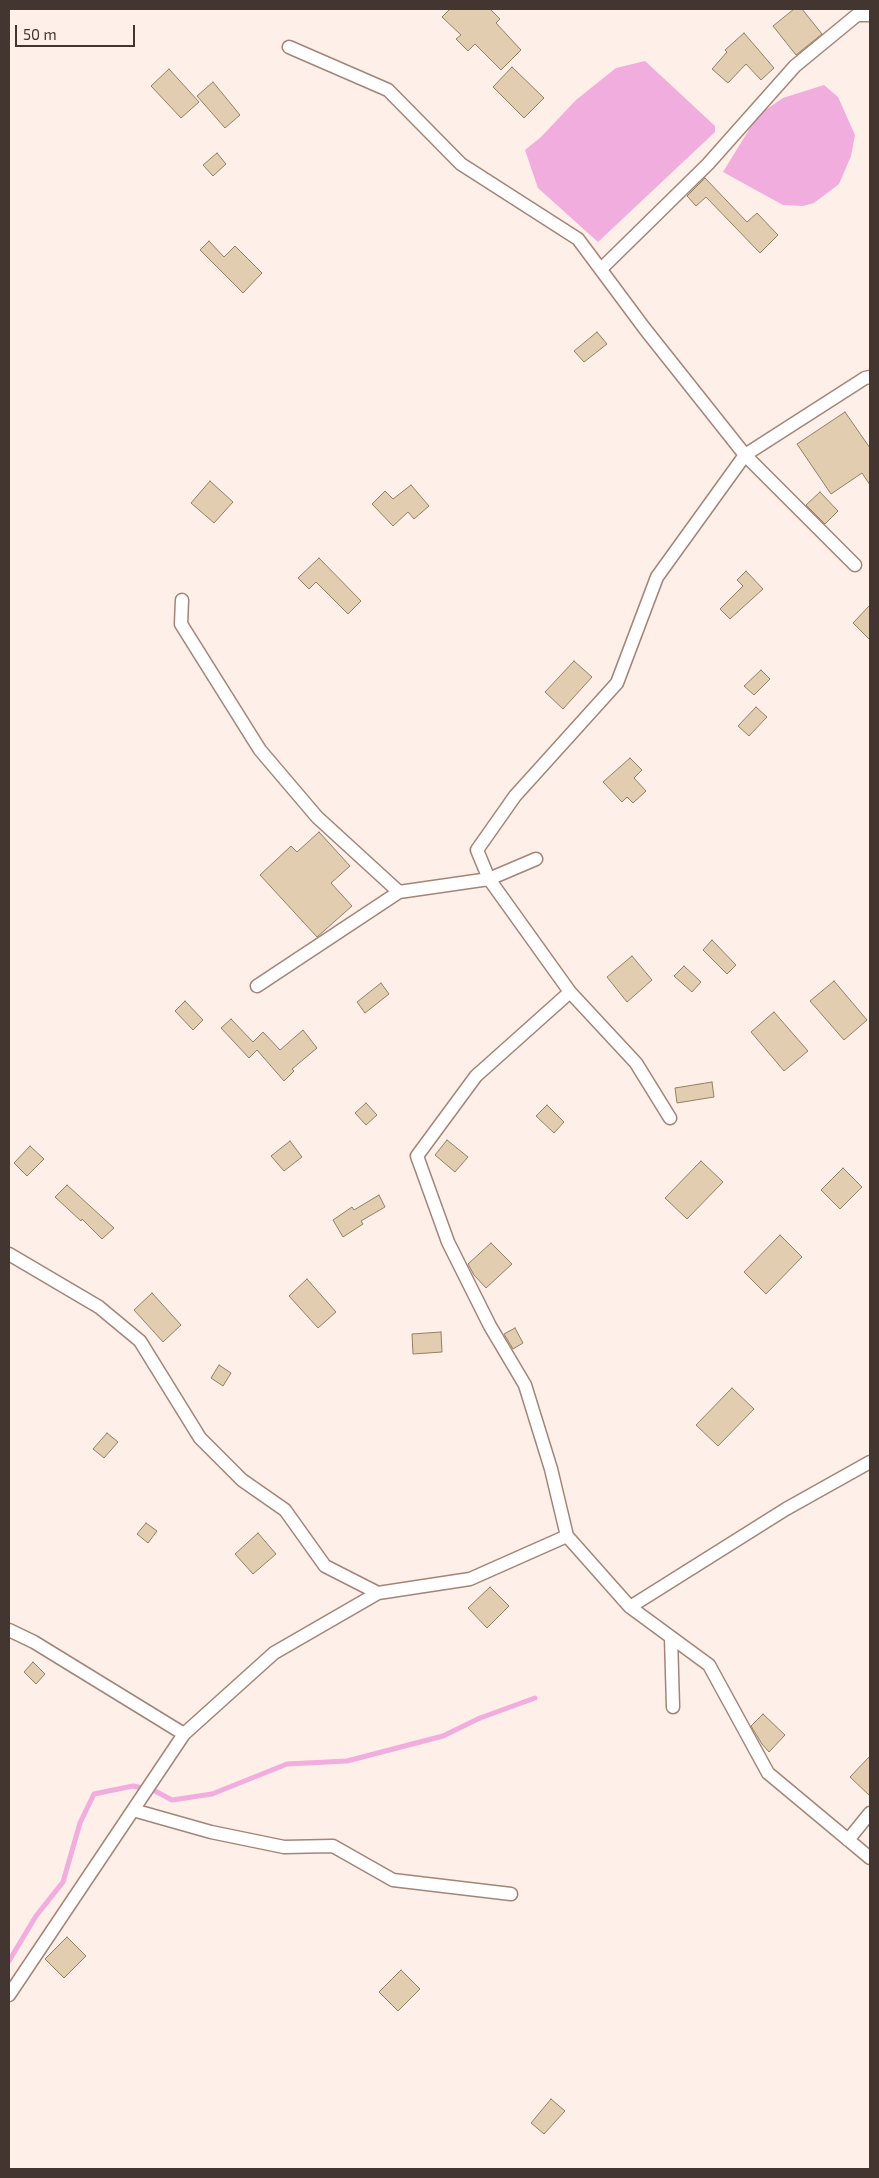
<!DOCTYPE html>
<html>
<head>
<meta charset="utf-8">
<style>
	body { margin:0 }
	#map { position:relative; width:879px; height:2178px; overflow:hidden; background:#feefe9; font-family:"Exo 2",sans-serif }
	canvas { display:block }
	.frame { position:absolute; inset:0; border:10px solid #433530; pointer-events:none }
	.scale { position:absolute; left:15px; top:25px; width:120px; height:22px; box-sizing:border-box; border:2px solid #433530; border-top:0; padding-left:6px; font-size:15px; line-height:18px; white-space:nowrap; color:#433530; -webkit-text-stroke:4px #feefe9; paint-order:stroke }
</style>
</head>
<body>
<div id="map">
<canvas width="879" height="2178"></canvas>
<div class="frame"></div>
<div class="scale">50 m</div>
</div>
<script>
const ctx = document.querySelector('canvas').getContext('2d');
ctx.lineJoin = 'round';
function fillPath(path, color) { ctx.fillStyle = color; ctx.fill(path, 'evenodd'); }
const shape = rows => new Path2D(rows.map(r => 'M' + r).join(''));
function stroke(path, color, width, dash) { ctx.strokeStyle = color; ctx.lineWidth = width; ctx.lineCap = dash ? 'butt' : 'round'; ctx.setLineDash(dash || []); ctx.stroke(path); }
fillPath(shape([
	[645,61,715,126,715,132,598,242,538,188,525,150,541,137,576,100,616,68],
	[824,85,838,97,855,135,851,156,839,184,814,203,803,206,783,205,723,172,758,115,783,98]
]), '#f0adde');
stroke(shape([
	[9,1961,36,1916,63,1882,80,1823,94,1794,133,1786,153,1790,172,1800,212,1794,287,1764,347,1761,443,1736,480,1718,535,1698]
]), '#f0adde', 5);
const building = shape([
	[450,9,490,9,500,19,496,23,521,50,501,70,475,44,468,51,456,39,461,35,442,17,450,9],
	[794,9,802,9,822,34,796,55,773,26,794,9],
	[744,33,774,68,761,80,746,64,728,83,712,69,727,52,725,50,744,33],
	[512,67,544,98,524,118,493,87,512,67],
	[169,69,199,102,181,118,151,86,169,69],
	[213,82,240,115,225,128,197,96,213,82],
	[217,153,226,164,213,176,203,165,217,153],
	[705,178,747,222,757,213,778,235,760,253,706,197,696,206,687,196,705,178],
	[209,241,224,257,235,246,262,273,243,293,200,250,209,241],
	[597,332,607,344,584,362,574,351,597,332],
	[845,412,870,448,870,485,862,473,831,494,797,444,845,412],
	[210,481,233,502,214,523,191,503,210,481],
	[411,485,429,506,414,519,408,512,393,526,372,504,385,491,393,499,411,485],
	[820,492,838,511,825,524,806,505,820,492],
	[319,558,361,601,348,614,316,582,309,589,298,578,319,558],
	[746,571,763,589,730,619,720,609,743,586,737,580,746,571],
	[870,605,870,640,853,623,870,605],
	[574,661,592,677,563,709,545,692,574,661],
	[761,670,770,679,754,695,744,686,761,670],
	[756,707,767,717,749,736,738,726,756,707],
	[630,758,642,770,634,778,646,791,633,803,627,797,622,802,603,782,630,758],
	[319,832,350,866,331,883,352,906,317,937,260,875,291,846,297,852,319,832],
	[712,940,736,965,727,974,703,950,712,940],
	[632,956,652,980,627,1002,607,977,632,956],
	[684,966,701,982,692,992,674,976,684,966],
	[834,981,867,1020,844,1040,810,1001,834,981],
	[381,983,389,994,365,1013,357,1002,381,983],
	[185,1001,203,1020,193,1030,175,1011,185,1001],
	[774,1012,808,1051,784,1071,751,1032,774,1012],
	[231,1019,253,1042,263,1032,280,1050,303,1030,317,1048,292,1069,294,1071,284,1081,257,1050,249,1058,221,1028,231,1019],
	[712,1082,714,1097,677,1103,675,1088,712,1082],
	[366,1103,377,1115,366,1125,355,1113,366,1103],
	[547,1105,564,1122,554,1133,536,1116,547,1105],
	[447,1140,468,1157,455,1172,435,1155,447,1140],
	[290,1141,302,1157,284,1171,271,1156,290,1141],
	[30,1146,44,1159,27,1176,14,1163,30,1146],
	[701,1161,723,1182,687,1219,665,1198,701,1161],
	[843,1168,862,1187,840,1209,821,1190,843,1168],
	[67,1185,114,1228,102,1239,82,1219,81,1221,55,1197,67,1185],
	[379,1195,385,1207,361,1221,363,1224,343,1237,333,1220,352,1207,354,1210,379,1195],
	[780,1235,802,1257,766,1294,744,1272,780,1235],
	[491,1243,512,1264,486,1288,474,1275,468,1264,491,1243],
	[307,1279,336,1312,318,1328,289,1296,307,1279],
	[152,1293,181,1325,163,1342,134,1310,152,1293],
	[515,1328,523,1343,513,1349,504,1334,515,1328],
	[441,1332,442,1352,413,1354,412,1334,441,1332],
	[219,1365,231,1373,223,1386,211,1378,219,1365],
	[732,1388,754,1409,718,1446,696,1425,732,1388],
	[107,1433,118,1442,104,1458,93,1449,107,1433],
	[146,1523,157,1531,148,1543,137,1534,146,1523],
	[258,1533,276,1554,253,1574,235,1554,258,1533],
	[490,1587,509,1606,487,1628,468,1608,490,1587],
	[33,1662,45,1674,36,1684,24,1672,33,1662],
	[763,1714,785,1735,769,1752,762,1744,751,1726,763,1714],
	[870,1756,870,1796,850,1777,870,1756],
	[67,1937,86,1956,64,1978,45,1959,67,1937],
	[401,1970,420,1989,398,2011,379,1992,401,1970],
	[551,2099,565,2111,544,2134,531,2123,551,2099]
]);
fillPath(building, '#e2cdb0');
stroke(building, '#928064', 1);
const minor = shape([
	[289,47,388,90,461,164,578,239,645,329,745,455,865,378,870,377],
	[601,269,708,164,795,66,857,15,870,15],
	[182,600,181,624,260,750,317,817,399,892,257,986],
	[399,892,489,879,536,859],
	[570,992,476,1076,417,1156,448,1242,490,1326,525,1385,551,1469,567,1536,630,1607,709,1665,768,1773,870,1858],
	[670,1118,636,1063,570,992,489,879,477,850,515,796,617,683,657,577,745,455,855,565],
	[9,1254,99,1307,140,1341,200,1438,242,1480,285,1510,325,1566,378,1593],
	[630,1607,786,1509,870,1462],
	[9,1630,34,1642,184,1734,274,1653,378,1593,470,1579,567,1536],
	[671,1637,673,1707],
	[133,1810,211,1832,284,1847,333,1846,393,1880,511,1894],
	[848,1840,870,1813],
	[9,1995,184,1734]
]);
stroke(minor, '#a58477', 15);
stroke(minor, '#fff', 12);
</script>
</body>
</html>
